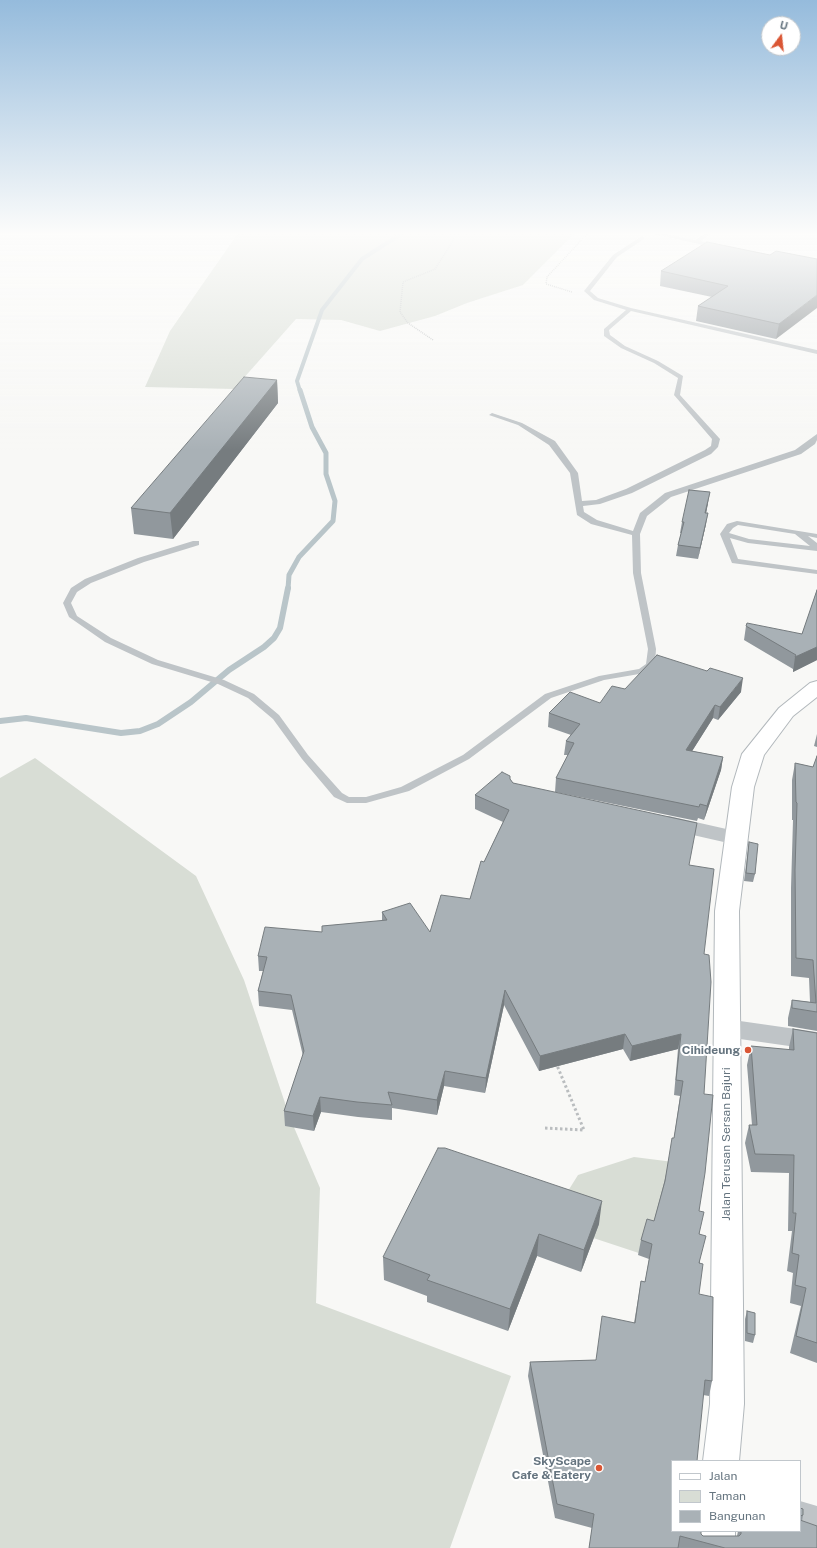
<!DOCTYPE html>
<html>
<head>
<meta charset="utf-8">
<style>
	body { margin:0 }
	#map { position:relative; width:817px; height:1548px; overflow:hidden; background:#f8f8f6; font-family:"Public Sans",sans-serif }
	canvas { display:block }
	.legend { position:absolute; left:671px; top:1460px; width:130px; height:72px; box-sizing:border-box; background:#fff; border:1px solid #c1c7cc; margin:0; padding:5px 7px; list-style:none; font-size:12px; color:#65747f }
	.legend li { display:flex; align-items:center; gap:8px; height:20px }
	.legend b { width:20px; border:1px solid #c1c7cc }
	.north { position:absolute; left:761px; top:16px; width:40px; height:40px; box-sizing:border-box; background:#fff; border:1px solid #c1c7cc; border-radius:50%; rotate:15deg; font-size:11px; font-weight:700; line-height:16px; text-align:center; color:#65747f }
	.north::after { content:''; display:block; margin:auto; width:14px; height:18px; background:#da5634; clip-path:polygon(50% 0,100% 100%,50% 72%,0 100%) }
</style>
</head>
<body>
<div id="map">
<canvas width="817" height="1548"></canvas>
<ul class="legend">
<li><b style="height:5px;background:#fff"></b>Jalan</li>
<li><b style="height:11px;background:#d8ddd5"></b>Taman</li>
<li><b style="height:11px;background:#a9b1b6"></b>Bangunan</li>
</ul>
<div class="north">U</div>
</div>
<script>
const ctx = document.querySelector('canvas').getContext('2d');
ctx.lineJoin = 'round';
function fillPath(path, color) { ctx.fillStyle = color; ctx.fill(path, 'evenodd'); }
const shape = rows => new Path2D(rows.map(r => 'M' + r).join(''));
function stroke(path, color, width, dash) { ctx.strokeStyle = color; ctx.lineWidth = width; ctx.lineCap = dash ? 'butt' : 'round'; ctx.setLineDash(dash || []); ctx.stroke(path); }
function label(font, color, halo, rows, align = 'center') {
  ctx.font = font + ' "Public Sans",sans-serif'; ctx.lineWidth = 4; ctx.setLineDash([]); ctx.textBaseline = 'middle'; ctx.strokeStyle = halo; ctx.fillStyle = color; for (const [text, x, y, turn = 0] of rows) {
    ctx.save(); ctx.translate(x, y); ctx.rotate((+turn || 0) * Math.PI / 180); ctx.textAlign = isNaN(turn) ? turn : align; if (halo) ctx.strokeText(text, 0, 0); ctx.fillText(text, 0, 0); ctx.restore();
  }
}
fillPath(shape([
	[240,234,574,234,523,285,467,303,435,316,380,331,341,320,296,319,234,389,145,387,170,331,236,236],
	[35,758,196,876,244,980,290,1118,320,1188,316,1303,511,1376,450,1548,0,1548,0,778],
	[634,1157,705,1166,672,1264,548,1223,578,1175]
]), '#d8ddd5');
stroke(shape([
	[300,391,297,381,322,310,362,259,401,234]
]), '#b9c5c9', 4);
stroke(shape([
	[288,589,289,575,299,557,333,521,335,501,326,474,326,453,312,427,300,390]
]), '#b9c5c9', 5);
stroke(shape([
	[0,721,26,718,121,733,140,731,158,724,191,702,229,670,264,647,274,638,280,628,288,588]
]), '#b9c5c9', 6);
const secondary = shape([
	[817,681,817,697,793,716,764,755,754,787,739,911,744,1404,739,1461,703,1461,710,1404,715,911,732,787,742,754,779,708,810,683,817,681],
	[699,1531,735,1531,735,1548,699,1548,699,1531]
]);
stroke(secondary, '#b2b8bc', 2);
stroke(shape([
	[572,292,546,284,547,277,587,234],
	[433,340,408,323,400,312,403,282,435,269,453,241,455,234]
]), '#babdbf', 1.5, [1, 1]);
stroke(shape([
	[545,1128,584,1130,556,1063]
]), '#babdbf', 3, [2.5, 2.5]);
fillPath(shape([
	[654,234,664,234,695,240,705,234,710,234,701,241,720,246,717,248,654,234],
	[642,236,645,238,644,239,617,257,590,291,598,298,631,308,817,350,817,354,631,311,609,330,610,335,625,346,658,361,683,376,680,395,720,439,718,447,711,454,632,493,600,504,583,506,584,512,597,520,633,531,640,513,665,493,795,450,817,434,817,440,815,444,801,454,671,497,647,516,640,534,641,573,656,649,655,665,645,673,604,680,551,698,469,759,409,791,366,803,347,803,334,797,302,759,273,719,248,698,218,684,152,664,105,642,69,617,63,603,71,588,85,579,138,558,193,541,199,541,199,545,144,562,91,583,77,592,71,603,77,616,111,638,158,660,224,680,254,694,279,715,308,755,342,793,349,797,366,797,401,787,463,755,545,694,599,676,639,669,646,664,648,649,633,573,632,535,591,524,577,515,570,473,549,445,518,425,489,415,492,413,522,423,555,441,578,473,582,501,596,500,626,489,705,450,711,446,712,439,674,395,678,378,654,363,621,348,604,336,604,329,626,310,594,300,584,291,613,255,642,236],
	[737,521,817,534,817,538,808,536,817,543,817,551,748,543,730,538,738,559,817,570,817,574,732,563,720,534,727,524,737,521],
	[738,525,795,534,810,546,749,539,729,533,733,528,738,525]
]), '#bfc4c7');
fillPath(shape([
	[669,816,744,833,748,838,744,843,737,845,662,828,659,823,662,818,669,816],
	[726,1019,817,1032,817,1050,726,1037,717,1035,714,1028,717,1021,726,1019],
	[800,1501,817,1506,817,1540,791,1531,800,1531,800,1501]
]), '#bfc4c7');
fillPath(secondary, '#fff');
fillPath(shape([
	[770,255,817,259,776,339,696,321,698,306,712,297,660,286,661,271],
	[277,380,278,403,173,539,134,534,131,508],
	[708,503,706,513,706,524,698,559,676,556,678,545,681,533,680,533,682,522],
	[817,590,817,660,793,672,793,669,744,640,746,626,802,634],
	[625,689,741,692,718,720,713,718,692,751,723,757,721,770,704,820,698,818,697,821,555,792,556,778,568,755,564,755,566,741,571,735,548,727,549,713,600,703],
	[817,734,817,747,814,746],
	[817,756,817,1031,788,1026,788,1018,792,1000,810,1002,809,978,791,976,791,888,793,820,792,820,792,780,795,763,813,767],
	[510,779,513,783,689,865,704,954,704,1094,699,1211,700,1263,699,1294,712,1381,709,1396,703,1395,672,1461,701,1534,703,1536,737,1536,738,1531,800,1531,800,1508,803,1515,802,1521,817,1548,589,1548,592,1528,555,1518,528,1376,530,1362,596,1360,634,1323,641,1281,645,1282,649,1259,638,1255,641,1240,654,1221,664,1183,674,1138,680,1096,674,1095,678,1049,630,1061,623,1049,539,1071,504,1005,485,1093,444,1086,437,1115,392,1108,392,1120,358,1117,321,1112,314,1131,285,1126,284,1111,303,1056,292,1010,259,1006,258,991,263,971,259,971,258,956,322,932,322,926,382,921,382,912,430,932,470,899,484,862,503,822,475,809,475,795],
	[749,842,755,874,753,882,744,881],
	[793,1029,817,1033,817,1363,790,1353,801,1306,790,1303,793,1273,787,1271,792,1231,788,1231,789,1173,751,1172,745,1143,749,1125,752,1125,747,1065,751,1046,789,1050,789,1047],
	[599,1224,581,1272,537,1256,508,1331,427,1302,427,1296,384,1280,383,1257],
	[747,1311,755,1335,753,1343,745,1341,745,1319]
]), '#91989d');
fillPath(shape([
	[817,295,817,308,776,339,779,324],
	[277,380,278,403,173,539,170,513],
	[710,492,708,503,704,524,705,513],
	[708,513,706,524,698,559,700,548],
	[817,647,817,660,793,672,795,657],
	[743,678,741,692,718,720,720,707],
	[715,705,713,718,684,764,686,750],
	[723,757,721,770,704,820,707,806],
	[505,990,504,1005,485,1093,486,1078],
	[625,1034,623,1049,539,1071,540,1056],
	[681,1034,678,1049,630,1061,632,1046],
	[445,1071,444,1086,437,1115,437,1100],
	[320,1097,321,1112,314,1131,313,1116],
	[602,1201,599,1224,581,1272,584,1250],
	[539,1234,537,1256,508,1331,510,1309]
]), '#767c7f');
const building = shape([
	[707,242,770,255,776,251,817,259,817,295,779,324,698,306,728,286,661,271,707,242],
	[244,377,277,380,170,513,131,508,244,377],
	[689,490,710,492,705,513,708,513,700,548,678,545,684,522,682,522,689,490],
	[817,590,817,647,795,657,796,655,746,626,747,623,802,634,817,590],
	[657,655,707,671,710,668,743,678,720,707,715,705,686,750,723,757,707,806,700,804,699,807,556,778,574,743,566,741,580,724,549,713,570,692,600,703,612,686,625,689,657,655],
	[817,756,817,1012,792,1008,792,1000,816,1003,813,960,796,958,795,870,797,803,796,802,795,763,813,767,817,756],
	[502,772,510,776,510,779,513,783,697,823,689,865,714,869,704,954,709,955,711,982,704,1094,713,1095,705,1173,699,1211,704,1212,699,1234,706,1236,699,1263,703,1264,699,1294,713,1297,712,1381,705,1380,697,1461,672,1461,672,1531,701,1531,701,1534,703,1536,739,1536,741,1534,741,1531,800,1531,800,1520,817,1526,817,1548,725,1548,680,1536,678,1548,589,1548,594,1514,557,1504,530,1362,596,1360,602,1316,635,1323,641,1281,645,1282,652,1244,641,1240,647,1219,654,1221,665,1181,672,1138,674,1138,683,1081,676,1080,681,1034,632,1046,625,1034,540,1056,505,990,486,1078,445,1071,437,1100,388,1092,392,1105,357,1102,320,1097,313,1116,284,1111,304,1051,291,995,258,991,267,957,258,956,265,927,322,932,322,926,387,920,382,912,410,903,430,932,441,895,470,899,481,861,484,862,509,810,475,795,502,772],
	[749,842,758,844,755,874,746,873,749,842],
	[793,1029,817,1033,817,1343,796,1336,806,1288,795,1285,799,1255,792,1253,796,1213,793,1213,794,1155,755,1154,749,1125,757,1125,751,1046,794,1050,793,1029],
	[438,1148,445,1148,602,1201,584,1250,539,1234,510,1309,427,1280,430,1275,383,1257,438,1148],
	[747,1311,755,1313,755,1335,747,1333,747,1311],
	[800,1508,803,1509,803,1515,800,1516,800,1508]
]);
fillPath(building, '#a9b1b6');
stroke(building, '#767c7f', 1);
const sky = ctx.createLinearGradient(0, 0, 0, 450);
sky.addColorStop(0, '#95bbdc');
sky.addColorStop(0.52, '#fcfcfb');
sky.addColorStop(1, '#fcfcfb00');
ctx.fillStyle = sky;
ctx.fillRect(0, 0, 817, 450);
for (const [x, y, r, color] of [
	[748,1050,4,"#da5634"],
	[599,1468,4,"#da5634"]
]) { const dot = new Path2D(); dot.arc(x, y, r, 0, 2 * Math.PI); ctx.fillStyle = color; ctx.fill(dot); stroke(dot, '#fff', 1.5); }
label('bold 12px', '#65747f', '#fff', [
	["Cihideung",740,1050],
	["SkyScape",591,1461],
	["Cafe & Eatery",591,1475]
], 'right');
label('12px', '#65747f', '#fff', [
	["Jalan Terusan Sersan Bajuri",726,1144,-90]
]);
</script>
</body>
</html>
